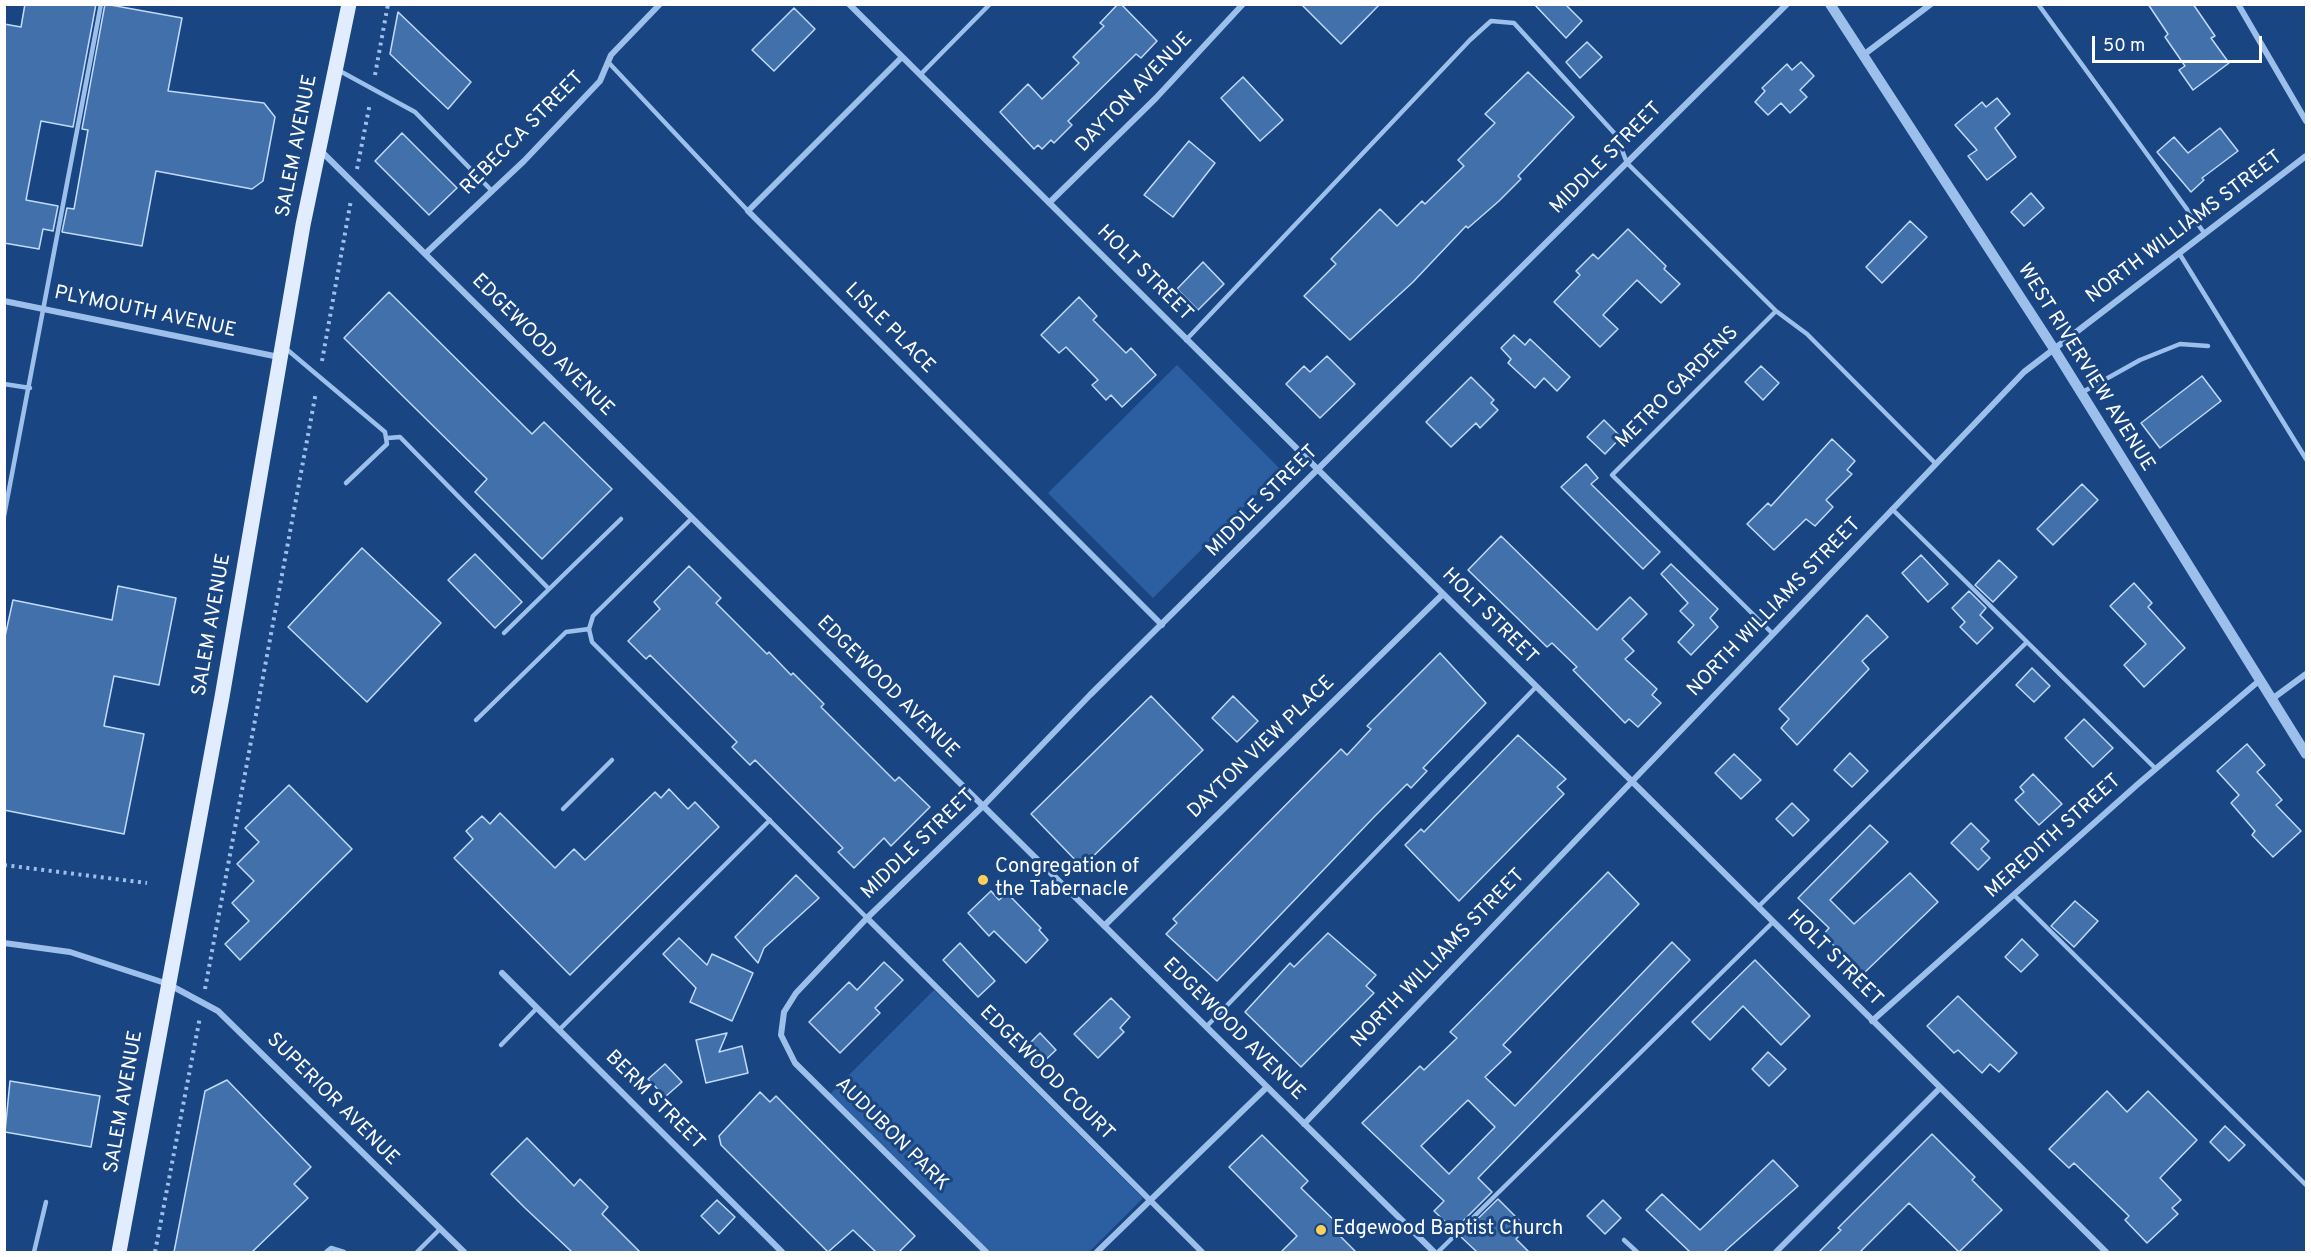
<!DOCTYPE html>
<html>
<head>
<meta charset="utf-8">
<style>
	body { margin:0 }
	#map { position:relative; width:2311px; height:1257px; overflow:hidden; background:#194682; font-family:Overpass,sans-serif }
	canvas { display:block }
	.frame { position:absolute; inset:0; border:6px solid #fff; pointer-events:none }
	.scale { position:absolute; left:2092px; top:36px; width:170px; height:27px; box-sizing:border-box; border:3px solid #fff; border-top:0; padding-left:8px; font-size:18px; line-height:21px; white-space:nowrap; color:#fff; -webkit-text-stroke:4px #194682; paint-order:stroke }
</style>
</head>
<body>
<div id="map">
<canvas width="2311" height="1257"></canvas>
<div class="frame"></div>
<div class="scale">50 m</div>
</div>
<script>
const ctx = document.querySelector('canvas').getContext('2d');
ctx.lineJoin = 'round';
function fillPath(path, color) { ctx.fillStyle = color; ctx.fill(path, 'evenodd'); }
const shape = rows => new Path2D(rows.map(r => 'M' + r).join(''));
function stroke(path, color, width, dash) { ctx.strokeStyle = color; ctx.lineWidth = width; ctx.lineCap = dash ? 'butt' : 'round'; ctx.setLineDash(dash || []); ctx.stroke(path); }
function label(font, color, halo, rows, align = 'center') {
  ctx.font = font + ' Overpass,sans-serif'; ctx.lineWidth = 6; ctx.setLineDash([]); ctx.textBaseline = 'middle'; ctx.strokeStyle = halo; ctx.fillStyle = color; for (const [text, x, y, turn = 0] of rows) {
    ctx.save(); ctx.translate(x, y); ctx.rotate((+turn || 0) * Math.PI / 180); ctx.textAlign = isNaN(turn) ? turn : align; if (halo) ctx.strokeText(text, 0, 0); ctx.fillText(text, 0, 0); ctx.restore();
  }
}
fillPath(shape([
	[1177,365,1281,470,1153,598,1048,493],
	[934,990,1143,1198,1089,1252,987,1252,829,1095]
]), '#2c5fa1');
const building = shape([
	[25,4,96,4,73,127,41,121,26,200,58,206,53,231,43,229,39,249,4,243,4,24,21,27,25,4],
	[105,4,182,18,168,91,264,103,275,117,263,181,252,189,156,171,142,246,62,232,67,208,74,209,88,130,82,129,105,4],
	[1118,4,1121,4,1157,41,1141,58,1136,54,1068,121,1072,125,1054,143,1051,140,1042,149,1038,145,1034,149,1000,112,1028,84,1042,99,1079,63,1073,57,1104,26,1100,23,1118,4],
	[1301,4,1380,4,1341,44,1301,4],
	[1534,4,1565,4,1582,21,1566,38,1534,4],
	[2148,4,2193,4,2215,36,2211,38,2229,63,2193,90,2179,70,2185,66,2165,37,2168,34,2148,4],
	[794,8,815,29,774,71,752,50,794,8],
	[398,12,471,82,448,109,390,54,398,12],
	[1587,42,1602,57,1580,78,1566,62,1587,42],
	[1801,62,1814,76,1800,90,1807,97,1790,113,1781,103,1768,115,1755,102,1765,91,1762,88,1787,64,1792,70,1801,62],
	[1528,72,1574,117,1518,176,1521,179,1499,201,1468,228,1466,226,1413,282,1350,340,1304,296,1336,264,1331,259,1380,209,1397,226,1422,201,1425,204,1464,166,1458,160,1495,123,1485,114,1528,72],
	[1243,77,1283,120,1260,141,1221,98,1243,77],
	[1997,98,2010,114,1995,128,2016,157,1987,180,1968,156,1977,150,1955,125,1982,102,1986,107,1997,98],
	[2220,128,2238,151,2202,178,2204,180,2191,192,2157,152,2174,137,2188,153,2220,128],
	[402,133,457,188,429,215,375,161,402,133],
	[1189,141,1215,163,1173,217,1144,195,1189,141],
	[2031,193,2044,208,2024,226,2011,212,2031,193],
	[1910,221,1927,237,1882,283,1866,267,1910,221],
	[1628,229,1666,266,1664,269,1680,284,1661,303,1637,280,1603,315,1618,329,1600,347,1554,302,1580,275,1576,271,1593,254,1598,259,1628,229],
	[1203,262,1224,284,1198,310,1177,289,1203,262],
	[389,292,532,434,544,422,612,489,542,559,475,492,487,479,344,338,389,292],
	[1079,297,1097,316,1093,320,1126,353,1131,348,1156,375,1122,407,1111,395,1106,400,1092,385,1098,380,1066,347,1059,353,1041,335,1079,297],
	[1514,335,1525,345,1530,339,1570,377,1557,391,1544,378,1535,388,1508,363,1511,359,1501,348,1514,335],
	[1327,356,1355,384,1320,418,1286,384,1304,366,1310,372,1327,356],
	[1761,366,1779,383,1763,400,1745,382,1761,366],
	[2202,376,2221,401,2160,448,2141,423,2202,376],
	[1471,377,1494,400,1491,403,1498,410,1480,428,1476,423,1451,447,1426,422,1471,377],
	[1604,420,1621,437,1605,454,1587,437,1604,420],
	[1832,439,1855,461,1847,470,1852,474,1826,500,1833,507,1815,526,1806,519,1774,550,1747,524,1768,503,1771,506,1832,439],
	[1586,464,1598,478,1591,484,1660,552,1643,569,1561,487,1586,464],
	[2082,484,2098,500,2053,545,2037,529,2082,484],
	[1501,536,1597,630,1630,597,1647,614,1622,639,1634,651,1625,659,1657,689,1652,695,1661,703,1638,727,1629,719,1625,723,1573,670,1577,667,1552,643,1547,647,1468,570,1501,536],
	[362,548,441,623,367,702,288,627,362,548],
	[475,554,522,602,495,628,448,580,475,554],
	[1921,555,1948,584,1928,602,1902,573,1921,555],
	[1999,560,2017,577,1993,602,1975,585,1999,560],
	[1671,564,1718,609,1710,618,1718,627,1691,655,1678,642,1694,625,1680,611,1688,603,1661,574,1671,564],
	[689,566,721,598,716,603,767,654,769,652,791,675,793,673,824,704,821,707,895,781,899,777,930,807,891,846,884,838,854,868,838,852,843,848,755,760,750,765,732,747,737,742,650,655,646,659,628,641,660,609,654,602,689,566],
	[2134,583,2152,603,2148,607,2185,648,2144,687,2124,665,2146,644,2110,606,2134,583],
	[118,586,176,598,159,685,114,676,104,726,144,734,124,834,4,810,4,641,13,600,112,620,118,586],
	[1969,591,1986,608,1980,615,1993,628,1977,644,1960,627,1965,622,1952,608,1969,591],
	[1867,615,1888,637,1862,661,1869,669,1797,745,1781,728,1789,719,1779,709,1867,615],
	[1440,653,1486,703,1423,768,1427,771,1411,788,1407,784,1375,816,1217,981,1166,934,1177,923,1173,919,1341,749,1347,755,1371,729,1367,726,1440,653],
	[2032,668,2050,686,2034,702,2016,685,2032,668],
	[1151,696,1203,750,1082,867,1031,814,1151,696],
	[1233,696,1258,721,1237,742,1212,718,1233,696],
	[2084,719,2113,748,2093,767,2065,738,2084,719],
	[1518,735,1566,779,1557,787,1564,794,1459,901,1405,845,1421,829,1424,832,1518,735],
	[2247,744,2265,765,2257,772,2282,800,2276,805,2301,831,2273,857,2252,835,2255,831,2231,803,2239,795,2217,771,2247,744],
	[1850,753,1868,771,1852,787,1834,770,1850,753],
	[1734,754,1761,780,1741,799,1715,773,1734,754],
	[2033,774,2062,804,2039,825,2015,800,2024,792,2020,787,2033,774],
	[289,785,352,849,240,960,225,944,249,921,232,903,254,881,237,864,259,842,245,828,289,785],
	[669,789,688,809,695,802,719,827,570,975,454,858,473,839,466,831,482,816,490,824,500,813,555,868,574,849,585,860,655,792,661,798,669,789],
	[1792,803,1809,820,1793,836,1776,819,1792,803],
	[1971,823,1989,841,1981,849,1990,858,1978,870,1951,843,1971,823],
	[1870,825,1888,842,1830,900,1854,924,1910,873,1938,902,1863,974,1823,935,1829,928,1798,898,1870,825],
	[1608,872,1639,904,1503,1045,1511,1052,1485,1077,1515,1106,1672,942,1690,960,1478,1178,1492,1192,1454,1230,1434,1211,1444,1201,1362,1123,1420,1066,1424,1070,1457,1038,1450,1032,1608,872],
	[1468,1100,1495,1127,1449,1174,1421,1146,1468,1100],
	[796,875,819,898,764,948,758,963,735,937,796,875],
	[991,891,999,900,1007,893,1041,928,1039,930,1048,940,1026,963,994,931,989,936,968,913,991,891],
	[2075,901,2098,921,2074,947,2051,926,2075,901],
	[1328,933,1376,975,1366,986,1374,993,1301,1067,1245,1012,1290,963,1294,967,1328,933],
	[679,938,707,965,712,954,753,973,732,1021,690,1002,696,988,663,954,679,938],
	[2022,939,2038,955,2021,972,2005,957,2022,939],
	[960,943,995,981,978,997,943,960,960,943],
	[1755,960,1810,1016,1781,1045,1743,1006,1710,1040,1692,1022,1755,960],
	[884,962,903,980,875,1008,880,1013,840,1053,809,1022,849,982,857,990,884,962],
	[1958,996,2017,1053,1999,1072,1990,1064,1982,1073,1958,1050,1954,1053,1927,1026,1958,996],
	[1111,998,1130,1017,1120,1028,1124,1032,1098,1058,1074,1034,1111,998],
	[727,1033,719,1052,742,1046,748,1073,706,1083,696,1040,727,1033],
	[1040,1033,1056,1050,1039,1066,1023,1050,1040,1033],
	[1768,1052,1786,1069,1769,1086,1752,1069,1768,1052],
	[665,1064,682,1082,665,1097,648,1079,665,1064],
	[227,1080,311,1167,294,1184,308,1198,252,1252,174,1252,205,1091,227,1080],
	[10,1081,100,1096,91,1147,5,1132,10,1081],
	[2107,1091,2127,1112,2148,1091,2197,1140,2160,1178,2181,1200,2172,1208,2178,1214,2147,1243,2125,1220,2129,1216,2096,1184,2074,1163,2069,1168,2049,1149,2107,1091],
	[760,1092,770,1102,776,1096,915,1236,899,1252,876,1252,853,1230,828,1252,721,1145,719,1136,760,1092],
	[2225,1126,2245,1145,2229,1161,2210,1142,2225,1126],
	[1932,1134,1975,1177,1972,1180,2002,1210,1959,1252,1909,1203,1860,1252,1819,1252,1841,1230,1838,1228,1932,1134],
	[1262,1135,1308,1181,1301,1188,1341,1227,1336,1232,1356,1252,1281,1252,1297,1236,1229,1167,1262,1135],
	[527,1138,574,1186,580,1179,608,1207,602,1214,640,1252,572,1252,525,1208,491,1174,527,1138],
	[1773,1160,1798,1186,1724,1252,1690,1252,1646,1210,1662,1194,1700,1230,1773,1160],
	[1498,1199,1527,1228,1516,1239,1529,1252,1477,1252,1460,1236,1498,1199],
	[717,1200,735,1217,719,1234,701,1216,717,1200],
	[1603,1200,1621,1218,1605,1234,1587,1216,1603,1200]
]);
fillPath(building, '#4270ab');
stroke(building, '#c1daf8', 1.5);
stroke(shape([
	[375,75,388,4],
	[357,169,370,103],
	[322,361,351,200],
	[4,865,147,883],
	[205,989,316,392],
	[155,1252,200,1017]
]), '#9dbfeb', 4, [3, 4.5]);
stroke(shape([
	[2038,4,2205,234],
	[609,63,748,211],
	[338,70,415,112,492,191],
	[920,75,990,4],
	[2179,253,2306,459],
	[1776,311,1807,334,1936,464],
	[1186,340,1470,40,1491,21,1514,23,1616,135,1627,163,1776,311,1612,475,1773,634],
	[284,347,385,432,387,444,346,483],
	[4,384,30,388],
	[2081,393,2140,360,2180,344,2208,346],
	[388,438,400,437,548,588],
	[1892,509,2156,769],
	[4,516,101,4],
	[692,518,593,616,589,629,592,642,867,918],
	[504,633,621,519],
	[476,720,566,632,589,629],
	[563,809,612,760],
	[2014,895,2306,1185],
	[1758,907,2027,642],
	[1206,1027,1536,687],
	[559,1030,770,820],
	[501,1045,537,1008],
	[1624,1240,1637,1252],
	[34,1252,46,1202],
	[326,1252,331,1248,344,1252],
	[417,1252,439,1230],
	[1438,1252,1773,922]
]), '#9dbfeb', 4.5);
stroke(shape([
	[849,4,2106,1252],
	[2238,4,2306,121],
	[1862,56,1931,4],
	[902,57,748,211,1162,625],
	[320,150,1434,1252],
	[1049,203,1156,98,1243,4],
	[425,254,524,161,600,81,611,55,660,4],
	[4,301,279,357],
	[2272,699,2306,674],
	[867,918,1202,1252],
	[1104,926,1443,594],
	[4,943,70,952,168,984,218,1011,464,1252],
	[502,973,782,1252],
	[1872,1021,2138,784,2260,680],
	[1304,1124,2024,372,2306,156],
	[986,1252,795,1063,781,1035,784,1012,796,993,867,918,983,806,1090,695,1787,4],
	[1097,1252,1267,1087],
	[1776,1252,1940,1088]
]), '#9dbfeb', 6);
stroke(shape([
	[1830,4,2054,349,2306,754]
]), '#9dbfeb', 10);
stroke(shape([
	[119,1252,222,697,303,225,349,4]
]), '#e1ecff', 15);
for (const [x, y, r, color] of [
	[983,880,6,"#fed058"],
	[1321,1230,6,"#fed058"]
]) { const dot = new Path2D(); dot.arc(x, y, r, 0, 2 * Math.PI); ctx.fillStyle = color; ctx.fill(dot); stroke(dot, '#194682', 2); }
label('20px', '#fff', '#194682', [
	["DAYTON AVENUE",1135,93,-46],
	["REBECCA STREET",523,134,-45],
	["SALEM AVENUE",298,146,-79],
	["MIDDLE STREET",1607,159,-45],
	["NORTH WILLIAMS STREET",2185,228,-37],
	["HOLT STREET",1144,274,45],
	["PLYMOUTH AVENUE",145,313,12],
	["LISLE PLACE",889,329,45],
	["EDGEWOOD AVENUE",542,346,45],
	["WEST RIVERVIEW AVENUE",2085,368,58],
	["METRO GARDENS",1678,388,-45],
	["MIDDLE STREET",1263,502,-45],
	["NORTH WILLIAMS STREET",1775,608,-46],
	["HOLT STREET",1489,617,45],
	["SALEM AVENUE",213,625,-80],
	["EDGEWOOD AVENUE",887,688,45],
	["DAYTON VIEW PLACE",1262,748,-44],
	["MEREDITH STREET",2054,837,-42],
	["MIDDLE STREET",919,845,-44],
	["NORTH WILLIAMS STREET",1439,959,-46],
	["HOLT STREET",1834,959,45],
	["EDGEWOOD AVENUE",1233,1030,45],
	["EDGEWOOD COURT",1046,1074,45],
	["SUPERIOR AVENUE",332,1100,45],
	["BERM STREET",654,1101,45],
	["SALEM AVENUE",125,1102,-80],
	["AUDUBON PARK",891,1135,45]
]);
label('20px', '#fff', '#194682', [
	["Congregation of",995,868],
	["the Tabernacle",995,891],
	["Edgewood Baptist Church",1333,1230]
], 'left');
</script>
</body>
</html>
